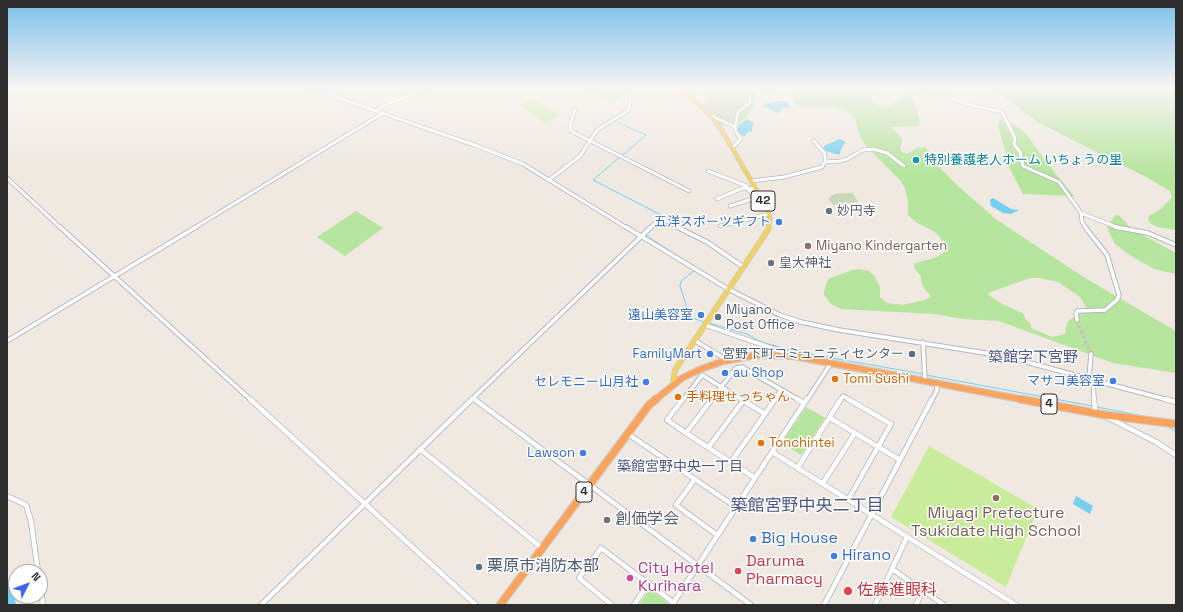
<!DOCTYPE html>
<html>
<head>
<meta charset="utf-8">
<style>
	body { margin:0 }
	#map { position:relative; width:1183px; height:612px; overflow:hidden; background:#efe9e1; font-family:"Space Grotesk",sans-serif }
	canvas { display:block }
	.frame { position:absolute; inset:0; border:8px solid #2e2e2e; pointer-events:none }
	.north { position:absolute; left:8px; top:564px; width:40px; height:40px; box-sizing:border-box; background:#fff; border:1px solid #ababab; border-radius:50%; rotate:48deg; font-size:11px; font-weight:700; line-height:16px; text-align:center; color:#2e2e2e }
	.north::after { content:''; display:block; margin:auto; width:14px; height:18px; background:#4264fb; clip-path:polygon(50% 0,100% 100%,50% 72%,0 100%) }
</style>
</head>
<body>
<div id="map">
<canvas width="1183" height="612"></canvas>
<div class="frame"></div>
<div class="north">N</div>
</div>
<script>
const ctx = document.querySelector('canvas').getContext('2d');
ctx.lineJoin = 'round';
function fillPath(path, color) { ctx.fillStyle = color; ctx.fill(path, 'evenodd'); }
const shape = rows => new Path2D(rows.map(r => 'M' + r).join(''));
function stroke(path, color, width, dash) { ctx.strokeStyle = color; ctx.lineWidth = width; ctx.lineCap = dash ? 'butt' : 'round'; ctx.setLineDash(dash || []); ctx.stroke(path); }
function label(font, color, halo, rows, align = 'center') {
  ctx.font = font + ' "Space Grotesk","Noto Sans JP",sans-serif'; ctx.lineWidth = 3; ctx.setLineDash([]); ctx.textBaseline = 'middle'; ctx.strokeStyle = halo; ctx.fillStyle = color; for (const [text, x, y, turn = 0] of rows) {
    ctx.save(); ctx.translate(x, y); ctx.rotate((+turn || 0) * Math.PI / 180); ctx.textAlign = isNaN(turn) ? turn : align; if (halo) ctx.strokeText(text, 0, 0); ctx.fillText(text, 0, 0); ctx.restore();
  }
}
fillPath(shape([
	[584,88,613,88,622,96,619,100,608,100],
	[712,88,758,88,754,105,748,116,738,124,727,127,712,121,702,108],
	[795,88,873,88,871,97,878,105,884,107,891,105,909,93,912,94,920,122,919,126,891,127,902,138,902,143,900,147,901,151,907,154,917,148,926,147,935,163,959,187,997,220,1085,278,1176,331,1176,373,1113,363,999,321,963,319,934,314,841,309,831,304,824,295,824,291,828,279,852,270,859,269,869,271,874,275,880,287,880,297,887,303,902,305,925,300,931,296,923,287,920,275,914,268,914,265,916,263,937,257,943,253,946,246,944,242,935,232,916,222,908,215,908,202,905,188,900,180,866,146,858,132,856,121,850,113,834,107,809,107,798,106,793,102,792,97],
	[1030,278,1039,278,1058,282,1080,297,1087,309,1071,319,1067,323,1065,334,1052,337,1031,328,1030,323,1026,320,1023,313,1002,304,989,295,988,293],
	[996,88,1176,88,1176,230,1157,227,1150,223,1148,219,1149,216,1161,209,1172,197,1170,191,1146,177,1039,123,1001,95],
	[1003,119,1022,130,1027,135,1050,167,1074,196,1023,194,1010,169,998,125,999,121],
	[356,211,383,228,345,256,317,237],
	[1116,215,1120,216,1129,226,1139,233,1176,253,1176,274,1154,269,1131,256,1115,244,1109,232,1107,226],
	[806,407,825,418,801,455,782,443],
	[650,589,669,604,669,605,639,605]
]), '#b6e59e');
fillPath(shape([
	[727,94,747,99,749,103,737,109,731,124,709,112,704,108,703,102,708,97,716,100,719,97,726,96],
	[843,193,853,193,858,202,833,205,828,198,831,198,831,196,835,194]
]), '#c8d9b8');
fillPath(shape([
	[533,97,559,115,545,123,519,105],
	[929,446,1038,509,1006,587,891,517]
]), '#c9ec9a');
fillPath(shape([
	[775,101,786,101,791,107,785,107,778,113,763,106,764,104],
	[746,119,753,122,752,131,748,132,744,137,737,130,739,125],
	[840,139,846,142,843,145,839,155,826,151,823,148,825,145],
	[993,198,1011,209,1019,210,1011,214,1003,213,991,206,990,200],
	[1076,496,1093,506,1090,514,1073,504]
]), '#75cff0');
stroke(shape([
	[619,123,646,135,623,155],
	[620,157,593,180,665,217,645,235,697,268],
	[695,270,681,281,680,286,690,317,704,322],
	[709,323,747,334,759,341,792,351,923,374],
	[926,375,1092,406],
	[1097,407,1153,418],
	[1169,427,1176,432]
]), '#75cff0', 1);
fillPath(shape([
	[7,584,10,585,14,593,16,605,8,605,7,584]
]), '#75cff0');
stroke(shape([
	[1077,320,1091,354]
]), '#c8c4bd', 3.5, [3.5, 2]);
const minorFar2 = shape([
	[310,88,477,146,523,164,627,228],
	[323,88,326,94],
	[849,88,861,88],
	[921,88,940,93,962,103,1002,112,1015,138,1014,144,1020,152,1023,166,1059,182,1081,213,1119,228],
	[327,95,340,88],
	[575,110,570,125,570,129,573,132,689,191],
	[375,111,387,104,429,88],
	[710,115,735,127],
	[732,148,741,139,736,132,735,127,738,112,750,103,750,93,753,90,770,88],
	[825,162,840,161,847,159,863,150,873,149,887,153,904,166],
	[708,171,747,186,746,188],
	[7,178,61,228],
	[549,180,580,156,597,130,629,110,630,101,627,88],
	[751,181,784,177,822,167,825,162,825,154,814,141],
	[717,199,743,188,755,189],
	[730,206,755,198,748,189],
	[1081,213,1082,222,1086,228],
	[661,218,679,228],
	[720,226,769,214],
	[194,228,383,113],
	[650,228,661,217]
]);
const minorFar1 = shape([
	[60,227,251,400],
	[626,227,728,289,780,315,801,322,839,330,1004,356,1168,400],
	[677,227,707,242,742,266],
	[1115,227,1148,233,1176,245],
	[1077,320,1076,313,1078,311,1105,310,1117,300,1119,295,1107,255,1085,227],
	[705,325,792,355],
	[694,340,727,360],
	[7,341,196,227],
	[923,342,925,381],
	[1089,379,1091,354],
	[1093,379,1094,400],
	[473,398,476,400],
	[471,400,651,227],
	[683,400,702,375,742,400],
	[711,400,736,368,742,367,799,400],
	[774,400,781,390],
	[807,400,831,363],
	[841,400,843,396,850,400],
	[932,400,937,390,937,383]
]);
const minor = shape([
	[250,399,476,605],
	[474,399,751,605],
	[683,399,667,420,686,433],
	[712,399,686,433,755,478],
	[741,399,765,414,775,399],
	[797,399,804,403],
	[848,399,891,424,848,500],
	[1165,399,1176,402],
	[1092,412,1095,409,1094,399],
	[1107,417,1156,442,1176,455],
	[830,418,900,460],
	[628,434,736,507],
	[708,448,743,401],
	[420,449,542,548],
	[772,452,807,399],
	[731,462,765,414],
	[798,467,841,399],
	[695,479,676,505,717,535],
	[823,483,855,433],
	[7,496,26,505,31,521,38,572],
	[892,569,944,605],
	[40,582,43,605],
	[261,605,472,399],
	[612,605,579,578,601,548,674,603],
	[634,605,649,583],
	[672,605,772,452,1016,605],
	[824,605,932,399],
	[875,605,907,537],
	[916,605,923,590]
]);
const majorFar1 = shape([
	[685,88,688,95,710,115,721,129,767,208,770,219,768,228]
]);
const major = shape([
	[673,384,675,370,768,230,769,227]
]);
const highwayFar1 = shape([
	[655,400,682,378,701,369,724,361,757,355,793,356,1025,400]
]);
const highway = shape([
	[1020,399,1105,415,1176,424],
	[500,605,649,405,656,399]
]);
stroke(minorFar2, '#b4b7c1', 4.5);
stroke(minorFar1, '#b4b7c1', 5.5);
stroke(minor, '#b4b7c1', 6);
stroke(majorFar1, '#c9c9c9', 5);
stroke(major, '#c9c9c9', 6);
stroke(highwayFar1, '#c9c9c9', 8);
stroke(highway, '#c9c9c9', 9);
stroke(minorFar2, '#fff', 3);
stroke(minorFar1, '#fff', 3.5);
stroke(minor, '#fff', 4.5);
stroke(majorFar1, '#f2d163', 3.5);
stroke(major, '#f2d163', 4.5);
stroke(highwayFar1, '#ffa35c', 5.5);
stroke(highway, '#ffa35c', 7);
const sky = ctx.createLinearGradient(0, 0, 0, 173);
sky.addColorStop(0, '#7abfeb');
sky.addColorStop(0.51, '#f8f5f2');
sky.addColorStop(1, '#f8f5f200');
ctx.fillStyle = sky;
ctx.fillRect(0, 0, 1183, 173);
for (const [x, y, r, color] of [
	[916,160,4,"#0f9aa8"],
	[829,211,4,"#6b7280"],
	[779,222,4,"#3f7fe0"],
	[808,246,4,"#8d6e63"],
	[771,263,4,"#6b7280"],
	[701,315,4,"#3f7fe0"],
	[718,317,4,"#5c6f8a"],
	[710,354,4,"#3f7fe0"],
	[912,354,4,"#5c6f8a"],
	[725,373,4,"#3f7fe0"],
	[835,379,4,"#e8710a"],
	[1113,381,4,"#3f7fe0"],
	[646,382,4,"#3f7fe0"],
	[678,397,4,"#e8710a"],
	[761,443,4,"#e8710a"],
	[583,453,4,"#3f7fe0"],
	[996,498,4,"#8d6e63"],
	[607,520,4,"#6b7280"],
	[753,539,4,"#3f7fe0"],
	[834,556,4,"#3f7fe0"],
	[479,567,4,"#5c6f8a"],
	[738,571,4,"#e0444e"],
	[630,578,4,"#d1479c"],
	[848,591,5,"#e0444e"]
]) { const dot = new Path2D(); dot.arc(x, y, r, 0, 2 * Math.PI); ctx.fillStyle = color; ctx.fill(dot); stroke(dot, '#fff', 1.5); }
for (const [x, y, w] of [
	[763,201,24],
	[1049,404,16],
	[584,492,16]
]) { const box = new Path2D(); box.roundRect(x - w / 2, y - 10, w, 20, 3); ctx.fillStyle = '#fff'; ctx.fill(box); stroke(box, '#2e2e2e', 1); }
label('bold 12px', '#2e2e2e', null, [
	["42",763,201],
	["4",1049,404],
	["4",584,492]
]);
label('13px', '#0d838f', '#fff', [
	["特別養護老人ホーム いちょうの里",924,160]
], 'left');
label('13px', '#5b616d', '#fff', [
	["妙円寺",837,211],
	["皇大神社",779,263]
], 'left');
label('13px', '#366cbe', '#fff', [
	["五洋スポーツギフト",771,222],
	["遠山美容室",693,315],
	["FamilyMart",702,354],
	["au Shop",733,373,"left"],
	["マサコ美容室",1105,381],
	["セレモニー山月社",638,382],
	["Lawson",575,453]
], 'right');
label('13px', '#785e54', '#fff', [
	["Miyano Kindergarten",816,246]
], 'left');
label('13px', '#4e5e75', '#fff', [
	["Miyano",726,310],
	["Post Office",726,325],
	["宮野下町コミュニティセンター",904,354,"right"]
], 'left');
label('13px', '#c56008', '#fff', [
	["Tomi Sushi",843,379],
	["手料理せっちゃん",686,397],
	["Tonchintei",769,443]
], 'left');
label('14px', '#4d5680', '#fff', [
	["築館宮野中央一丁目",680,467]
]);
label('15px', '#4d5680', '#fff', [
	["築館字下宮野",1033,358]
]);
label('16px', '#785e54', '#fff', [
	["Miyagi Prefecture",996,514],
	["Tsukidate High School",996,532]
]);
label('16px', '#5b616d', '#fff', [
	["創価学会",615,520]
], 'left');
label('16px', '#366cbe', '#fff', [
	["Big House",761,539],
	["Hirano",842,556]
], 'left');
label('16px', '#be3a42', '#fff', [
	["Daruma",746,562],
	["Pharmacy",746,580],
	["佐藤進眼科",857,591]
], 'left');
label('16px', '#4e5e75', '#fff', [
	["栗原市消防本部",487,567]
], 'left');
label('16px', '#b23c85', '#fff', [
	["City Hotel",638,569],
	["Kurihara",638,587]
], 'left');
label('17px', '#4d5680', '#fff', [
	["築館宮野中央二丁目",807,506]
]);
</script>
</body>
</html>
